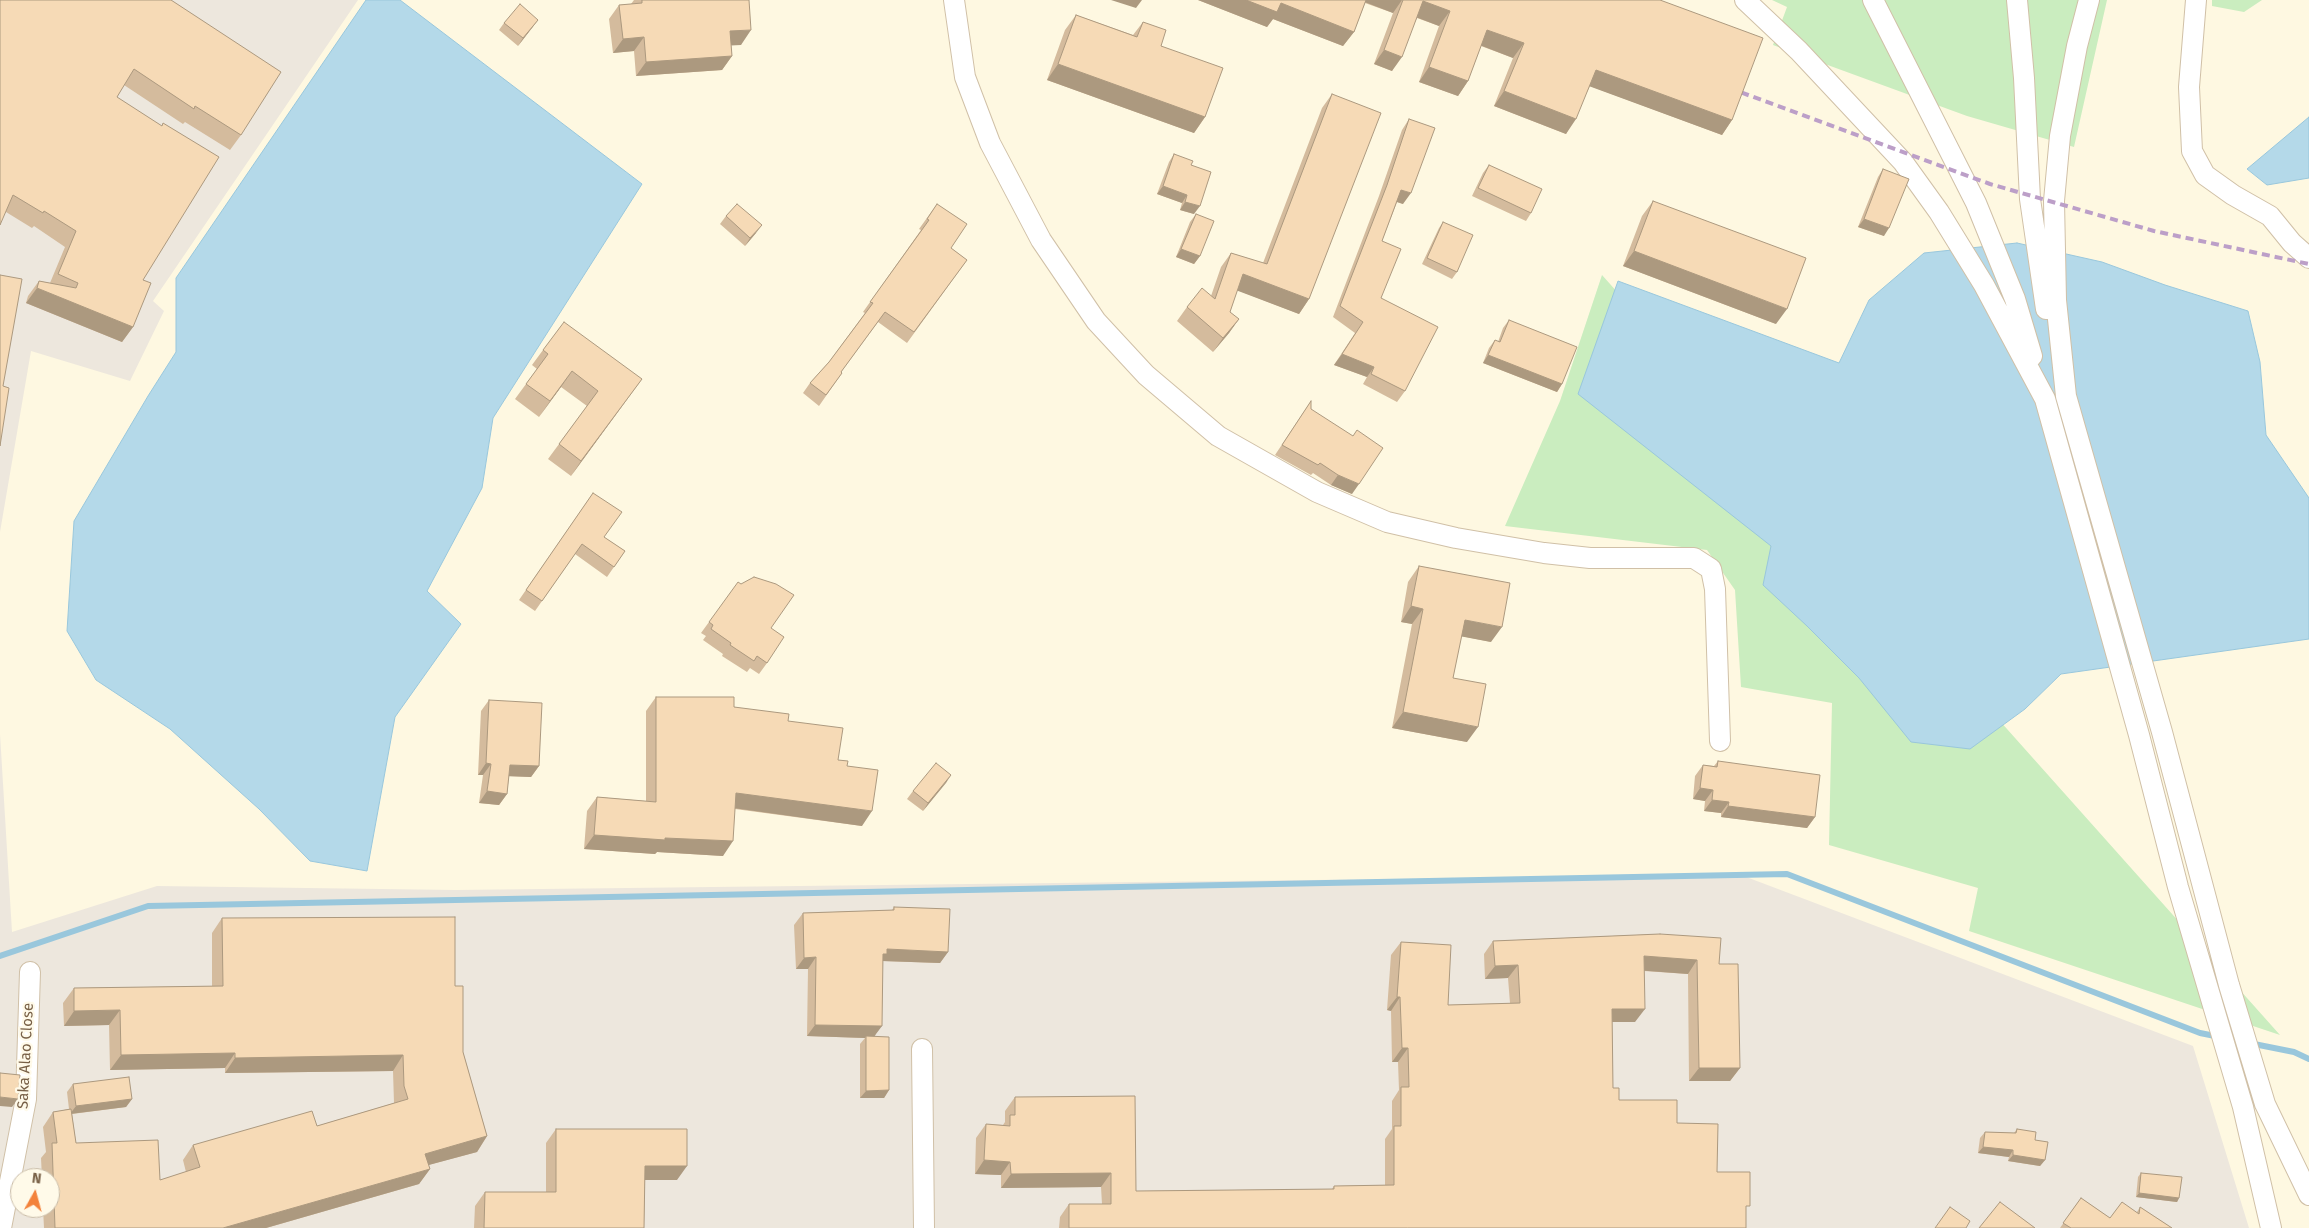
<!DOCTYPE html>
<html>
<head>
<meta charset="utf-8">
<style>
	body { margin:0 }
	#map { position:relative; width:2309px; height:1228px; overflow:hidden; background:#fef8e1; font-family:"Fira Sans",sans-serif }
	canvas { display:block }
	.north { position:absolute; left:10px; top:1168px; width:50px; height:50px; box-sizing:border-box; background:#fffae9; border:1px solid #c9bca8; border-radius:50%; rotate:7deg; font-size:14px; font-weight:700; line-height:20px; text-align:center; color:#786046 }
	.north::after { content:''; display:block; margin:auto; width:18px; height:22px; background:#f3823b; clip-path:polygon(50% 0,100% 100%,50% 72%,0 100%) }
</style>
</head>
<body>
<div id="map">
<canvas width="2309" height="1228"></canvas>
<div class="north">N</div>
</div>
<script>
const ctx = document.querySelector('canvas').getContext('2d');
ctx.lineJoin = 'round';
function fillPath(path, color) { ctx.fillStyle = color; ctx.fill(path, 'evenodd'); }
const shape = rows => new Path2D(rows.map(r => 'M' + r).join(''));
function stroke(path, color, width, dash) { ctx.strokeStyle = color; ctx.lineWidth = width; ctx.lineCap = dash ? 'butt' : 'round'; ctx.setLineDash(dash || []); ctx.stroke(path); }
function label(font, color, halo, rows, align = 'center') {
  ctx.font = font + ' "Fira Sans",sans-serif'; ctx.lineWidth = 4.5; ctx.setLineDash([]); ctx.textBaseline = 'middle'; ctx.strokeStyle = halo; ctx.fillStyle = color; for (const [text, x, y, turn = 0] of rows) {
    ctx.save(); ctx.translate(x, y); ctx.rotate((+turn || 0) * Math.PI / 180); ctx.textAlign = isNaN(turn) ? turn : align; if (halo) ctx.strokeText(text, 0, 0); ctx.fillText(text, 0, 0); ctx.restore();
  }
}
fillPath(shape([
	[0,0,358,0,153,301,164,311,130,381,31,351,0,532],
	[0,734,12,932,157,886,456,890,1741,875,2193,1046,2249,1228,0,1228],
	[20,1178,50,1178,50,1208,20,1208]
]), '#ede7dd');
fillPath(shape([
	[1772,0,2107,0,2074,147,1967,116,1773,45,1787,7],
	[2212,0,2262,0,2244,12,2212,6],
	[1602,275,2280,1035,1969,931,1978,888,1829,845,1832,703,1741,687,1735,590,1707,550,1505,526,1560,401]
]), '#caedbf');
const water = shape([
	[366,0,400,0,642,184,493,418,482,488,427,591,461,624,395,717,367,871,310,861,259,809,170,729,96,680,67,631,74,521,148,396,176,352,176,278,366,0],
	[2309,117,2309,178,2267,185,2247,169,2309,117],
	[2017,243,2102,262,2165,285,2248,311,2260,362,2266,435,2309,498,2309,639,2061,674,2025,709,1970,749,1911,742,1859,678,1807,626,1763,585,1771,546,1578,394,1618,281,1839,363,1869,300,1924,253,2017,243]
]);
fillPath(water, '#b4d9e9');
stroke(water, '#99c7dc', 1);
stroke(shape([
	[0,956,148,906,1787,874,2200,1033,2220,1037],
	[2249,1043,2294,1052,2309,1059]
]), '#99c7dc', 6);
const minor = shape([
	[954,0,965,77,990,143,1041,240,1096,321,1146,375,1218,436,1317,492,1387,522,1456,538,1544,553,1590,558,1694,558,1711,569,1715,589,1720,741],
	[1745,0,1799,51,1903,162,1939,212,1984,285,2045,399,2139,735,2178,887,2243,1107,2271,1228],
	[1873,0,1976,203,2015,299,2032,356],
	[2017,0,2024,78,2030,199,2046,309],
	[2089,0,2077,46,2060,136,2054,201,2056,300,2066,396,2162,732,2229,985,2265,1104,2309,1195],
	[2196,0,2189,87,2192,151,2205,175,2233,195,2270,216,2292,243,2309,258],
	[922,1049,924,1228],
	[1,1228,26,1099,30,972]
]);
stroke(minor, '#d0c0a7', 22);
stroke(minor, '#fff', 20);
stroke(shape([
	[1729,88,1990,184,2154,231,2309,264]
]), '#bc9fc8', 4, [8, 5]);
fillPath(shape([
	[0,0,171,0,241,135,230,150,185,122,183,124,124,85,117,97,143,280,133,327,122,342,26,303,28,296,39,281,50,283,65,247,34,226,32,228,6,212],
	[634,0,749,0,741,45,731,45,732,56,722,70,636,76,634,51,613,53,609,19,619,5,631,4],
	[1198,0,1660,0,1732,120,1722,135,1590,86,1566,134,1494,106,1513,58,1481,46,1468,81,1458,96,1419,82,1439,26,1417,18,1392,71,1374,64,1393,13,1365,3,1354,32,1343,46,1273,19,1267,27],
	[1076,15,1133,35,1143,22,1161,46,1205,117,1194,133,1047,80,1065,30],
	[538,20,518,46,499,30,504,23],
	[1332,94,1309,299,1299,314,1237,290,1230,312,1239,319,1229,333,1213,352,1177,321,1187,307,1211,296,1221,267,1231,253,1263,263,1322,108],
	[1409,119,1403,204,1397,202,1382,241,1381,298,1405,391,1397,402,1363,384,1367,377,1334,365,1355,333,1333,317,1379,196,1402,130],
	[1174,154,1191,165,1194,214,1180,210,1182,203,1157,194,1169,162],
	[1489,165,1531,213,1526,221,1472,196,1483,173],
	[1883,169,1884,236,1858,227,1878,177],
	[1653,201,1776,324,1623,266,1642,216],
	[937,204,951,248,967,260,907,343,878,322,841,372,842,373,819,406,803,393,810,383,829,362,865,313,863,312,921,230,919,229],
	[1196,214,1200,256,1194,264,1176,257,1190,222],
	[726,216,756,233,745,246,720,224],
	[1443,222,1457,272,1452,279,1422,264,1439,228],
	[1509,320,1562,384,1557,392,1483,363,1489,348,1495,340,1498,342,1503,328],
	[543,350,642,379,571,476,548,459,587,406,561,387,539,417,515,399,537,369,532,365],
	[1311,401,1311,409,1352,494,1331,485,1313,473,1311,475,1275,455],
	[593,493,604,537,625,551,607,577,575,554,535,611,519,600],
	[1419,566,1491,642,1461,636,1453,678,1467,742,1392,728,1412,624,1401,622,1408,582],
	[709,622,771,628,767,663,759,674,750,668,747,672,722,656,723,654,703,640,706,636,701,633],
	[656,697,734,707,788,721,838,760,847,766,862,826,735,809,723,856,657,852,655,854,584,849,587,811,597,797,646,801,646,711],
	[489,700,539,766,531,777,509,776,507,794,499,805,479,803,483,775,478,775,481,711],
	[1718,761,1815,817,1807,828,1721,817,1721,813,1704,811,1705,801,1693,799,1695,776,1703,765,1714,766],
	[951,775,923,811,907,799,913,791],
	[894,907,948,952,940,963,883,961,875,1037,889,1090,884,1098,860,1098,860,1044,865,1038,807,1036,808,969,796,969,794,925,803,913,892,910],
	[222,918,455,986,463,1052,487,1136,477,1152,428,1165,430,1169,419,1184,266,1228,44,1228,43,1208,50,1208,50,1178,42,1178,41,1158,46,1152,43,1127,53,1112,69,1109,67,1092,73,1084,132,1099,126,1107,72,1114,76,1143,160,1180,186,1172,183,1160,193,1145,317,1126,394,1103,393,1071,225,1073,225,1068,110,1070,109,1025,64,1026,63,1003,74,988,212,986,212,933],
	[1660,934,1719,964,1740,1068,1730,1081,1689,1081,1688,974,1644,971,1635,1022,1612,1022,1613,1088,1619,1100,1677,1123,1717,1172,1746,1212,1746,1228,1059,1228,1060,1217,1069,1204,1102,1204,1101,1187,1001,1188,1001,1175,975,1174,976,1138,986,1124,1003,1125,1005,1122,1005,1111,1015,1097,1136,1191,1332,1189,1334,1186,1385,1185,1385,1139,1392,1129,1392,1101,1399,1090,1398,1062,1392,1062,1391,1011,1387,1010,1391,955,1401,942,1448,1005,1510,1003,1508,978,1485,979,1484,954,1493,941],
	[556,1129,677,1180,645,1180,644,1228,474,1228,475,1206,485,1192,546,1192,546,1143],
	[2017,1129,2035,1140,2045,1160,2040,1166,2008,1161,2009,1157,1978,1153,1980,1138,1985,1132,2014,1133],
	[2141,1173,2179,1198,2177,1202,2136,1197,2138,1177],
	[2081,1198,2110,1218,2137,1212,2140,1207,2172,1228,2060,1228]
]), '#d4bb9d');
fillPath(shape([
	[1111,0,1142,0,1136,8],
	[1198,0,1246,0,1281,3,1354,32,1343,46,1273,19,1267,27],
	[1362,0,1402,0,1393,13,1362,1],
	[1423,1,1450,11,1439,26,1413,16],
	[538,20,532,28,518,46,523,38],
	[751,30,741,45,720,46,730,31],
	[1487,30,1524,43,1513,58,1477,44],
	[644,37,634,51,613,53,623,39],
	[1384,50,1402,57,1392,71,1374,64],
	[732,56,722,70,636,76,646,62],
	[1058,64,1205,117,1194,133,1047,80],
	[1429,67,1468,81,1458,96,1419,82],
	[1596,70,1732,120,1722,135,1586,85],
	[1504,91,1576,119,1566,134,1494,106],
	[1163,186,1187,195,1182,203,1157,194],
	[1401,190,1411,193,1403,204,1394,201],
	[1185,202,1200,206,1194,214,1180,210],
	[1864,219,1889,228,1884,236,1858,227],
	[762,225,756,233,745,246,750,238],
	[1181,249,1200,256,1194,264,1176,257],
	[1634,251,1787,309,1776,324,1623,266],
	[1243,274,1309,299,1299,314,1233,289],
	[37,288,133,327,122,342,26,303],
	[1239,319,1229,333,1213,352,1223,338],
	[1342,354,1374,367,1367,377,1334,365],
	[1488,355,1562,384,1557,392,1483,363],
	[572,371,561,387,539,417,550,401],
	[642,379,631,394,571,476,581,461],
	[1338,475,1359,484,1352,494,1331,485],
	[1411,606,1423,609,1412,624,1401,622],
	[1465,620,1502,627,1491,642,1454,635],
	[1403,712,1478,727,1467,742,1392,728],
	[486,763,491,764,483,775,478,775],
	[510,765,539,766,531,777,503,776],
	[951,775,946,783,923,811,928,803],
	[1700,788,1713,790,1705,801,1693,799],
	[487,791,507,794,499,805,479,803],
	[736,793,872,811,862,826,726,807],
	[1712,800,1729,802,1721,813,1704,811],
	[1728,806,1815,817,1807,828,1721,817],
	[594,835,665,838,733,841,723,856,657,852,655,854,584,849],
	[887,949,948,952,940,963,882,961,875,966],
	[1644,956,1697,960,1688,974,1635,970],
	[816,957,808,969,796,969,804,958],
	[1518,965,1508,978,1485,979,1495,966],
	[1397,997,1400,997,1391,1011,1387,1010],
	[1612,1009,1645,1009,1635,1022,1603,1022],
	[120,1010,109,1025,64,1026,74,1011],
	[815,1025,882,1026,873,1038,866,1036,865,1038,807,1036],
	[1402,1048,1408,1048,1398,1062,1392,1062],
	[235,1053,225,1068,110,1070,121,1055],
	[403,1055,393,1071,225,1073,235,1058],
	[1699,1068,1740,1068,1730,1081,1689,1081],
	[889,1090,884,1098,860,1098,866,1091],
	[0,1097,18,1099,12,1107,0,1106],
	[132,1099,126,1107,70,1114,76,1106],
	[487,1136,477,1152,414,1169,425,1154],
	[1983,1147,2013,1150,2009,1157,1978,1153],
	[2013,1155,2045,1160,2040,1166,2008,1161],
	[984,1160,1010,1162,1001,1175,975,1174],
	[645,1166,687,1166,677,1180,635,1180],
	[430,1169,419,1184,266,1228,223,1228],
	[1111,1173,1101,1187,1001,1188,1011,1174],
	[2139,1193,2179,1198,2177,1202,2136,1197]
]), '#ac997f');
const building = shape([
	[0,0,171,0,281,72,241,135,195,106,194,109,134,69,117,97,162,126,163,123,219,157,143,280,151,283,133,327,37,288,39,281,76,288,78,283,58,274,76,231,44,211,43,213,13,195,0,225,0,0],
	[642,0,749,0,751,30,730,31,732,56,646,62,644,37,623,39,619,5,642,3,642,0],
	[1246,0,1366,0,1354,32,1281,3,1277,12,1246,0],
	[1403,0,1660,0,1763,38,1732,120,1596,70,1576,119,1504,91,1524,43,1487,30,1468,81,1429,67,1450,11,1423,1,1402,57,1384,50,1403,0],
	[520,4,538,20,523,38,504,23,520,4],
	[1076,15,1137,37,1143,22,1166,30,1161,46,1223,68,1205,117,1058,64,1076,15],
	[1332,94,1381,113,1309,299,1243,274,1230,312,1239,319,1223,338,1187,307,1202,288,1215,299,1231,253,1267,264,1332,94],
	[1409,119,1435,128,1411,193,1401,190,1382,241,1401,249,1381,298,1438,327,1405,391,1371,374,1374,367,1342,354,1363,322,1340,306,1387,185,1409,119],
	[1174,154,1193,161,1191,165,1211,172,1200,206,1185,202,1187,195,1163,186,1174,154],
	[1489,165,1542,189,1531,213,1478,188,1489,165],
	[1883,169,1909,179,1889,228,1864,219,1883,169],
	[1653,201,1806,258,1787,309,1634,251,1653,201],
	[737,204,762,225,750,238,726,216,737,204],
	[937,204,967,224,951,248,967,260,914,332,885,312,841,372,842,373,826,395,810,383,829,362,873,303,870,302,929,220,927,219,937,204],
	[1196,214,1214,221,1200,256,1181,249,1196,214],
	[1443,222,1473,235,1457,272,1427,258,1443,222],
	[0,275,22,279,3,386,9,388,0,446,0,275],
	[1509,320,1577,347,1562,384,1488,355,1495,340,1500,342,1509,320],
	[564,322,642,379,581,461,559,444,598,391,572,371,550,401,526,384,548,354,543,350,564,322],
	[1311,401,1311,409,1353,436,1357,430,1383,448,1359,484,1338,475,1320,463,1318,465,1282,445,1311,401],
	[593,493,622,512,604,537,625,551,614,567,582,544,542,601,526,590,593,493],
	[1419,566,1510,583,1502,627,1465,620,1453,678,1486,684,1478,727,1403,712,1423,609,1411,606,1419,566],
	[754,577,776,584,794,595,771,628,784,637,767,663,757,656,754,661,730,645,731,643,711,629,713,625,709,622,738,582,741,584,754,577],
	[656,697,734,697,734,707,789,714,788,721,843,728,838,760,848,761,847,766,878,770,872,811,736,793,733,841,665,838,665,840,594,835,597,797,656,802,656,697],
	[489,700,542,703,539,766,510,765,507,794,487,791,491,764,486,763,489,700],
	[1718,761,1820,775,1815,817,1728,806,1729,802,1712,800,1713,790,1700,788,1703,765,1717,767,1718,761],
	[936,763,951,775,928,803,913,791,936,763],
	[894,907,950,909,948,952,887,949,887,954,883,954,882,1026,815,1025,816,957,804,958,803,913,894,910,894,907],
	[455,917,455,986,463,986,463,1052,487,1136,425,1154,430,1169,223,1228,55,1228,52,1143,57,1143,53,1112,71,1109,76,1143,158,1140,160,1180,200,1167,193,1145,312,1111,317,1126,408,1099,404,1086,403,1055,235,1058,235,1053,121,1055,120,1010,74,1011,74,988,223,986,222,918,455,917],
	[1660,934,1721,938,1719,964,1738,964,1740,1068,1699,1068,1697,960,1644,956,1645,1009,1612,1009,1613,1088,1619,1088,1619,1100,1677,1100,1677,1123,1718,1124,1717,1172,1750,1172,1750,1206,1746,1206,1746,1228,1069,1228,1069,1204,1111,1204,1111,1173,1011,1174,1010,1162,984,1160,986,1124,1010,1126,1010,1115,1015,1115,1015,1097,1135,1096,1136,1191,1334,1189,1334,1186,1394,1185,1394,1126,1401,1126,1401,1087,1409,1087,1408,1048,1402,1048,1400,997,1397,997,1401,942,1451,945,1448,1005,1520,1003,1518,965,1495,966,1493,941,1660,934],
	[866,1036,889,1037,889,1090,866,1091,866,1036],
	[0,1073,20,1075,18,1099,0,1097,0,1073],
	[129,1077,132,1099,76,1106,73,1084,129,1077],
	[556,1129,687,1129,687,1166,645,1166,644,1228,484,1228,485,1192,556,1192,556,1129],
	[2017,1129,2036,1132,2035,1140,2048,1142,2045,1160,2013,1155,2013,1150,1983,1147,1985,1132,2016,1133,2017,1129],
	[2141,1173,2182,1177,2179,1198,2139,1193,2141,1173],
	[2081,1198,2110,1218,2122,1202,2139,1214,2140,1207,2172,1228,2071,1228,2063,1223,2081,1198],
	[2000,1202,2035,1228,1979,1228,2000,1202],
	[1950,1207,1970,1221,1966,1228,1935,1228,1950,1207]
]);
fillPath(building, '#f6dab6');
stroke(building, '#ac997f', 1);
label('15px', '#786046', '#fffae9', [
	["Saka Alao Close",26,1056,-87]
]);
</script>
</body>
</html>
